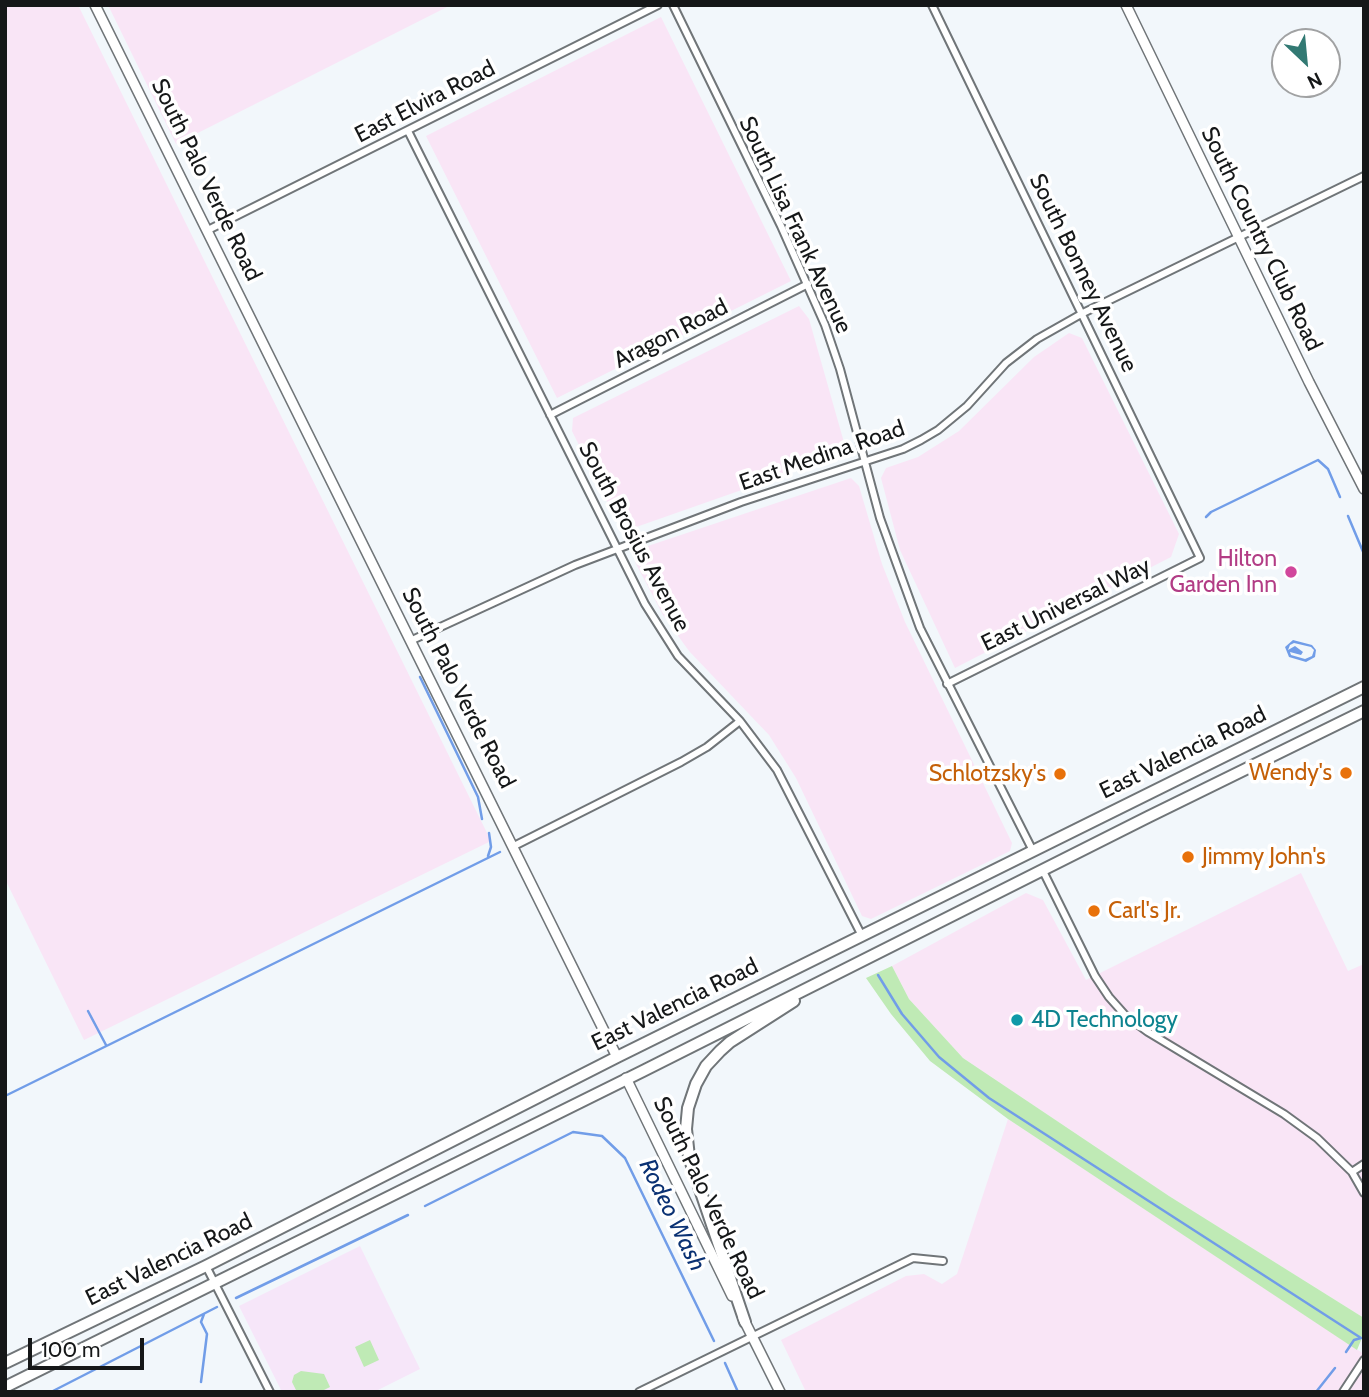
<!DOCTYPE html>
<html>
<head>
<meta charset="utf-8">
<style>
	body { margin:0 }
	#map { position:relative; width:1369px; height:1397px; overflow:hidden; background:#f2f7fb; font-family:Cabin,sans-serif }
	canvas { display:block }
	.frame { position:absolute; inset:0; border:7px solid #151718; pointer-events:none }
	.north { position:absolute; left:1271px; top:28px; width:70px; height:70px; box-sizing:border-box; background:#fff; border:2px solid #a1a2a3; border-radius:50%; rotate:154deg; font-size:19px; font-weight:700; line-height:28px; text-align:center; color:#151718 }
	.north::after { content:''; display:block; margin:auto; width:24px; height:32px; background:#327973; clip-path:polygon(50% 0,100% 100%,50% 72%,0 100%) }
	.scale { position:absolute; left:28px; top:1338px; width:116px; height:32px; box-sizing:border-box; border:4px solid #151718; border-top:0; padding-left:9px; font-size:21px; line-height:24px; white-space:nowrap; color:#151718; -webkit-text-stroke:5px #fff; paint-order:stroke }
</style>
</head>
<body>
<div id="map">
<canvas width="1369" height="1397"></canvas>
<div class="frame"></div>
<div class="north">N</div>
<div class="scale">100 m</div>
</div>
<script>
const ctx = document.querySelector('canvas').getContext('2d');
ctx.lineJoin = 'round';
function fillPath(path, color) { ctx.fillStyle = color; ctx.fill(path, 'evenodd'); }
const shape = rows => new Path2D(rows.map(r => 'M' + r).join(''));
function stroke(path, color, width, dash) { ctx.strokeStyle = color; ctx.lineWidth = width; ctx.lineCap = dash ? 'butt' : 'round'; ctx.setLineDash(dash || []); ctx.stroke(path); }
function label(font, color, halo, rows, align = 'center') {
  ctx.font = font + ' Cabin,sans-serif'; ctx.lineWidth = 7; ctx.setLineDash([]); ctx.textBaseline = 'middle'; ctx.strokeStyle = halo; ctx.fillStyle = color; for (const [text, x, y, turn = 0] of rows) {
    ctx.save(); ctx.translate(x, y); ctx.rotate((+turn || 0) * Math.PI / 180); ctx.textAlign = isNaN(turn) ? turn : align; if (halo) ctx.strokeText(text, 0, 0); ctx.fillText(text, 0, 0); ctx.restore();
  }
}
fillPath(shape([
	[5,5,78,5,491,841,84,1040,5,879],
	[108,5,451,5,176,144],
	[661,17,791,281,557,398,426,136],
	[799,306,809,319,847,453,622,532,572,431,573,418],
	[1069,333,1082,338,1179,534,1171,557,955,668,900,550,881,478,886,468,918,457,959,431,1034,357],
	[851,478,859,486,882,564,905,622,1012,843,1010,851,871,919,862,916,796,778,769,735,689,651,663,615,635,562,639,549],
	[1301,873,1348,971,1364,964,1364,1318,1169,1196,963,1058,909,999,892,966,1026,893,1043,900,1086,980],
	[1008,1119,1364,1354,1364,1392,806,1392,781,1340,906,1276,924,1274,942,1284,957,1274]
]), '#f9e5f6');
fillPath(shape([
	[360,1246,420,1369,374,1392,282,1392,239,1306]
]), '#f6e6f9');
fillPath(shape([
	[892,966,909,999,963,1058,1169,1196,1364,1318,1364,1333,1357,1350,1008,1119,930,1061,891,1014,866,978],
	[370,1340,379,1360,364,1367,355,1347],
	[301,1371,324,1374,330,1387,320,1392,297,1392,292,1382,294,1375]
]), '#bfeab5');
fillPath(shape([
	[1293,640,1312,645,1316,650,1315,657,1306,662,1289,657,1285,647],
	[1294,643,1311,647,1314,650,1312,656,1305,659,1291,655,1290,652,1301,655,1303,652,1295,646,1288,650,1290,645]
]), '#719de8');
stroke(shape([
	[1348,516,1364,554],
	[1206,517,1211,512,1318,460,1328,469,1340,497],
	[420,677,478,797,482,819],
	[488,856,491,847,489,833],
	[878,975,902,1014,939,1057,989,1098,1361,1338,1354,1340,1346,1352],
	[88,1011,106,1045],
	[5,1096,500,852],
	[425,1206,573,1132,602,1136,625,1158,714,1341],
	[236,1298,408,1215],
	[725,1363,738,1392],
	[201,1382,207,1334,201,1322,204,1314],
	[51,1392,217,1307],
	[1316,1392,1335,1368]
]), '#719de8', 2.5);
const street = shape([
	[673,5,781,226,825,325,840,369,880,518,920,628,1033,851],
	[932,5,1200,558,947,684],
	[408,131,645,604,678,656,740,721,777,770,862,936],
	[208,230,658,5],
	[550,415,808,284],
	[410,641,575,565,741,502,903,449,921,440,938,430,967,406,1006,363,1037,339,1083,313,1364,176],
	[514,846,681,762,707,747,740,721],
	[1042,869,1095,976,1109,997,1125,1015,1148,1032,1284,1114,1317,1138,1352,1172,1364,1193],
	[1352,1172,1364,1164],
	[206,1266,270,1392],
	[639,1392,913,1258,943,1261],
	[1343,1392,1364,1360]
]);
const secondary = shape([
	[95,5,617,1057],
	[1126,5,1309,382,1364,489],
	[626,1078,732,1296],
	[743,1318,780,1392]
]);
const primary = shape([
	[745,1322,689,1157,686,1129,688,1108,696,1084,706,1066,720,1051,730,1042,794,1001],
	[5,1363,206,1266,617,1057,1364,687],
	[5,1387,643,1071,1148,817,1364,711]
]);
stroke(street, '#707578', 10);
stroke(secondary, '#707578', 12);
stroke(primary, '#707578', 14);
stroke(street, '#fff', 6);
stroke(secondary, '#fff', 9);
stroke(primary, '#fff', 10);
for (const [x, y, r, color] of [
	[1291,572,7,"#d1479c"],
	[1346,773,7,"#e8710a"],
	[1060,774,7,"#e8710a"],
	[1188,857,7,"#e8710a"],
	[1094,911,7,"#e8710a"],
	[1017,1020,7,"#0f9aa8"]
]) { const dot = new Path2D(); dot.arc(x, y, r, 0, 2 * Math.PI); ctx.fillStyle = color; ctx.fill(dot); stroke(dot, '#fff', 2.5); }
label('23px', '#151718', '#fff', [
	["East Elvira Road",425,102,-27],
	["South Palo Verde Road",206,180,64],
	["South Lisa Frank Avenue",795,225,65],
	["South Country Club Road",1261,239,64],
	["South Bonney Avenue",1083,273,64],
	["Aragon Road",671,334,-27],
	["East Medina Road",822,456,-19],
	["South Brosius Avenue",634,537,62],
	["East Universal Way",1066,605,-26],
	["South Palo Verde Road",458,688,63],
	["East Valencia Road",1183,753,-26],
	["East Valencia Road",675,1005,-26],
	["South Palo Verde Road",708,1198,64],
	["East Valencia Road",169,1260,-26]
]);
label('23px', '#b23c85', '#fff', [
	["Hilton",1277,559],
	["Garden Inn",1277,585]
], 'right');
label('23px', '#c56008', '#fff', [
	["Wendy's",1332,773],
	["Schlotzsky's",1046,774],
	["Jimmy John's",1202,857,"left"],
	["Carl's Jr.",1108,911,"left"]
], 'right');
label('23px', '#0d838f', '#fff', [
	["4D Technology",1031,1020]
], 'left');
label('italic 24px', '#0a3173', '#fff', [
	["Rodeo Wash",672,1215,64]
]);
</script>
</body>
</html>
